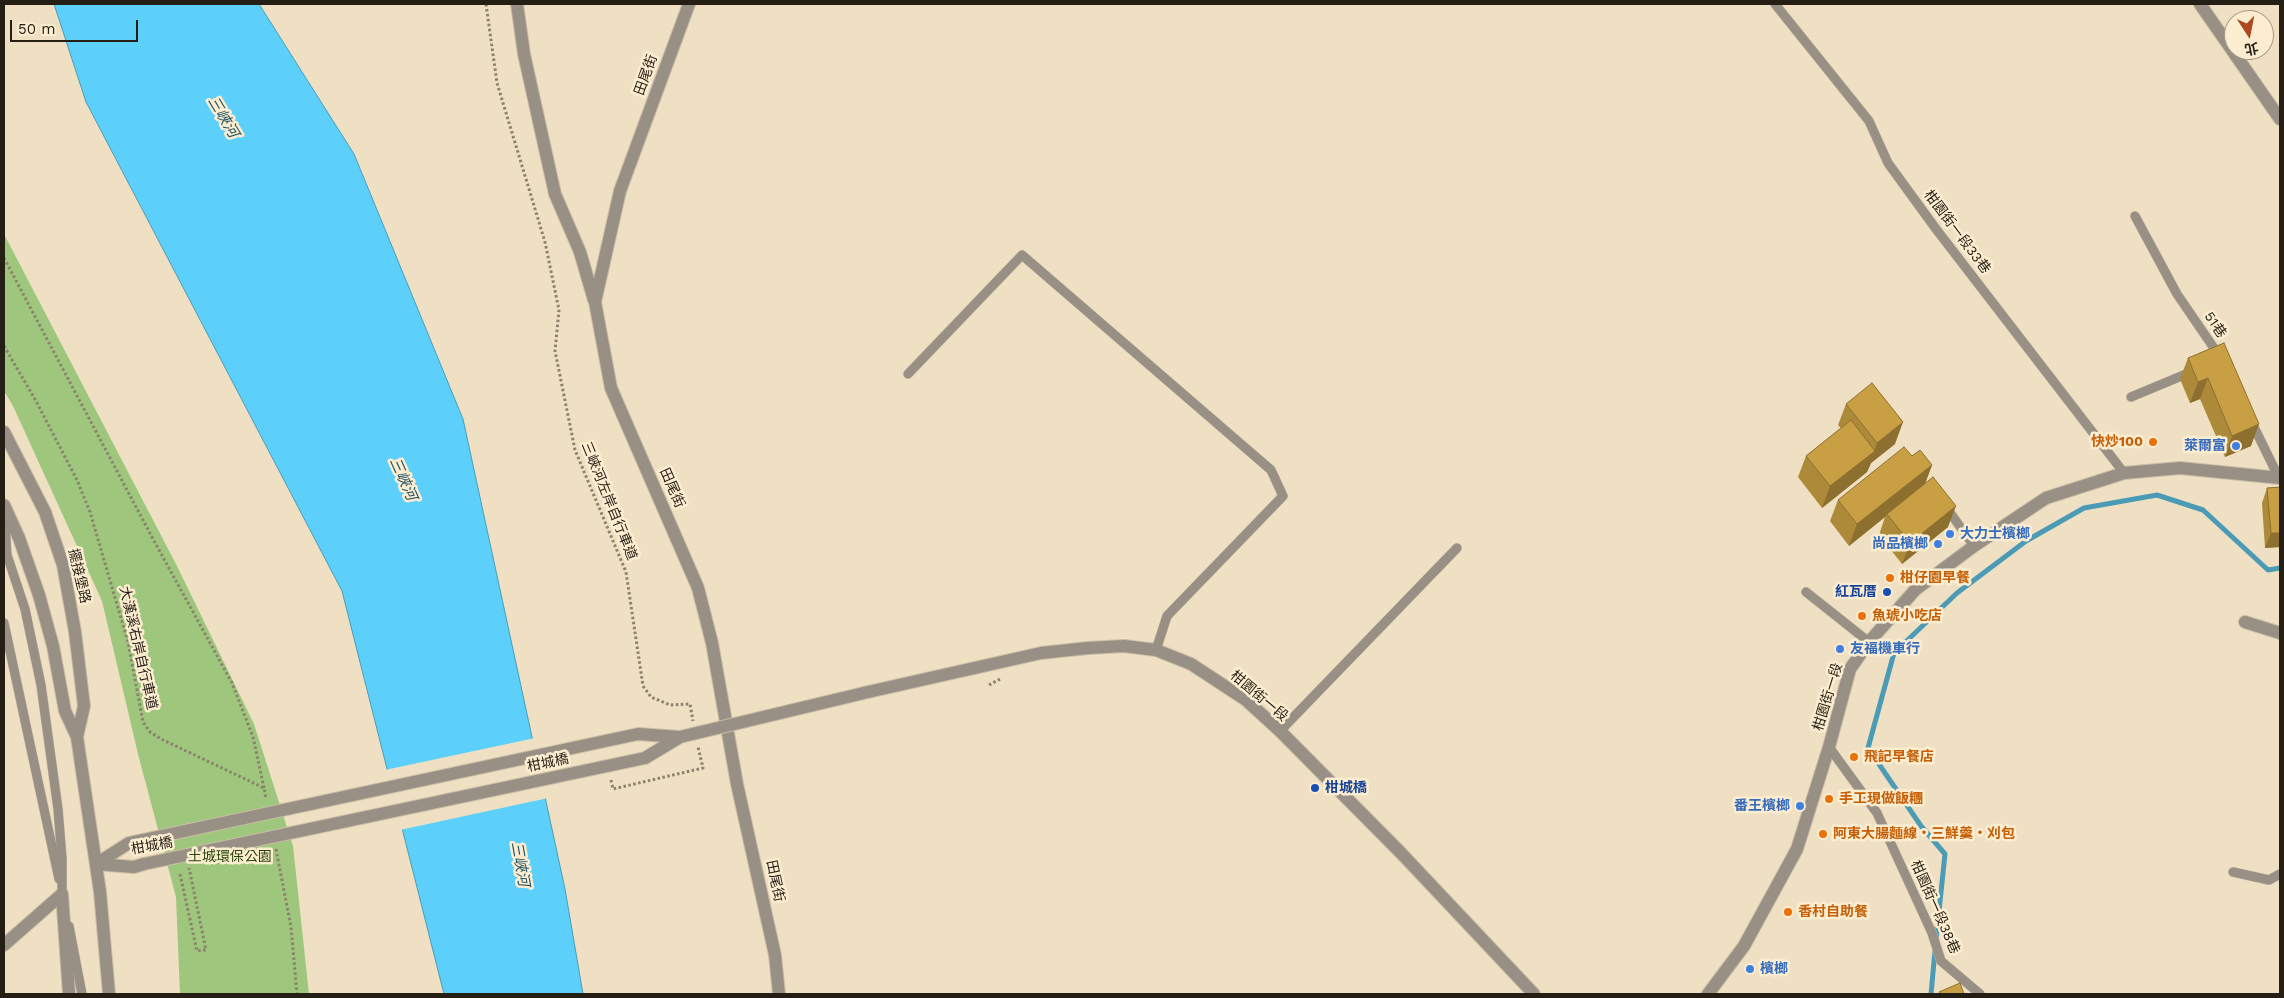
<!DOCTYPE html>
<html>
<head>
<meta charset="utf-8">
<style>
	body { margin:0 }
	#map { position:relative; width:2284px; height:998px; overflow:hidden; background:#efe0c3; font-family:"Work Sans","Noto Sans TC",sans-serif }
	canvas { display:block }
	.frame { position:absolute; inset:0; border:5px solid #241e14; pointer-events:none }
	.north { position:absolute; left:2224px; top:10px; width:50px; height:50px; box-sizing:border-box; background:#fcedd0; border:1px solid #a69a85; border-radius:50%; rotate:169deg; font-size:14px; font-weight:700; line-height:20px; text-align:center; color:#241e14 }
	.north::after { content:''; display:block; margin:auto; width:18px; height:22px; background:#ad4721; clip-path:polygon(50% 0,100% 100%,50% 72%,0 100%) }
	.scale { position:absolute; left:10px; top:20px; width:128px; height:22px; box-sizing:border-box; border:2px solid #241e14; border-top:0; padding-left:6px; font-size:15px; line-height:18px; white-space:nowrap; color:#241e14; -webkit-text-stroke:4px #fcedd0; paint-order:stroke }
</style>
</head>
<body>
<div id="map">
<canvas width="2284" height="998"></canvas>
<div class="frame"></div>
<div class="north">北</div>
<div class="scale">50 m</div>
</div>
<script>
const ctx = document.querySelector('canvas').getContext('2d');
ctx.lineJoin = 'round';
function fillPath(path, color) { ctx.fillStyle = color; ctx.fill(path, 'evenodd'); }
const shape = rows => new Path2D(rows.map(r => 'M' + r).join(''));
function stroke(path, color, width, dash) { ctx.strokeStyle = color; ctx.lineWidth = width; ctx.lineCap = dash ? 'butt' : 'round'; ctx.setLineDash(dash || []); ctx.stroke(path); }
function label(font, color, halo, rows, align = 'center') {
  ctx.font = font + ' "Work Sans","Noto Sans TC",sans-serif'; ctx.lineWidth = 5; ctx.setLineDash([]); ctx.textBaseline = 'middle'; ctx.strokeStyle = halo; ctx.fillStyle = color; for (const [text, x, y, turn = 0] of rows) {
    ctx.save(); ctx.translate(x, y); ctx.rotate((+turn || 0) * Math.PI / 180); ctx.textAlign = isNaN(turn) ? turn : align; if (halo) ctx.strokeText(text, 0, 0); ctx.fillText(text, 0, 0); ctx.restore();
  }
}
fillPath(shape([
	[4,234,177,566,254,724,293,846,309,994,180,994,176,897,138,754,102,601,13,406,4,391]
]), '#9ec77d');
const water = shape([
	[54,4,259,4,354,154,463,419,565,889,583,994,444,994,342,591,86,102,54,4]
]);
fillPath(water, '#5cd0fb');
stroke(water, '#4b9bb6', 1);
fillPath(shape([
	[535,738,548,798,400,830,385,770]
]), '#efe0c3');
stroke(shape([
	[1936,940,1945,854,1921,826,1868,748,1894,653,1957,593,2026,541,2084,508,2157,495,2203,510,2268,570,2280,568],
	[1931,994,1935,951]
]), '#4b9bb6', 5);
const service = shape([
	[1775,4,1869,121,1888,163,1936,229,2124,473],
	[2135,216,2177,294,2220,357],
	[908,374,1022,255,1271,470,1283,496,1167,616,1156,650],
	[2131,397,2191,372],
	[2252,423,2279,478],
	[1946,507,1974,546],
	[4,510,7,555,25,609,41,685,58,809,62,858,62,894],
	[1806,592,1869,642],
	[4,623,59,879],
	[1280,731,1457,548],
	[1829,747,1877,813,1932,933,1941,961,1980,994],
	[2233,872,2269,880,2280,874],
	[69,926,82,994]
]);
const minor = shape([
	[517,4,524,54,555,194,580,252,594,300],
	[689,4,620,191,595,302,611,388,698,588,712,643,737,784,775,955,779,994],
	[2200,4,2280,119],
	[2245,622,2280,633],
	[62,894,69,994],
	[4,945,62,894]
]);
const tertiary = shape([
	[4,432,45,512,63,565,75,632,84,706,77,737],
	[4,505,19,538,39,595,53,646,65,711,77,737,100,892,109,994],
	[868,692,1041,653,1088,648,1124,646,1156,650,1191,664,1246,700,1280,731,1401,853,1534,994],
	[96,864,129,843,138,841],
	[96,864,134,867,144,864],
	[1708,994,1744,946,1797,849,1829,747,1850,669,1869,642,1915,590,1974,546,2046,498,2124,473,2180,468,2280,478]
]);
stroke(service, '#cabda4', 10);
stroke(minor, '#cabda4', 14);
stroke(tertiary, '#cabda4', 14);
stroke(shape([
	[486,4,497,83,545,242,559,310,555,351,575,450,626,572,643,686,651,697,670,705,690,704,693,721],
	[4,258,153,539,232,683,253,737,264,788],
	[4,346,36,401,77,480,90,512,128,642,143,722,150,732,161,739,264,788,266,799],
	[989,685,1002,678],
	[611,780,613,789,703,768,698,747],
	[276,849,291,927,297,994],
	[180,874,197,951,206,950,189,868]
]), '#8b816d', 3, [2.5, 2.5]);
stroke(service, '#988f85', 9);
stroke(minor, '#988f85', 12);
stroke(tertiary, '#988f85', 12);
const tertiaryBridge = shape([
	[138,841,638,734,680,737],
	[144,864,645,758,680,737,868,692]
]);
stroke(tertiaryBridge, '#cabda4', 14, []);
stroke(tertiaryBridge, '#988f85', 12);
fillPath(shape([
	[2224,343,2251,446,2225,457,2200,399,2190,403,2180,379,2188,358],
	[1846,404,1895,444,1871,463,1867,472,1822,508,1798,477,1806,456,1841,428,1838,425],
	[1912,456,1932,465,1925,483,1948,527,1902,564,1879,535,1885,517,1849,546,1830,521,1838,500],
	[2280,487,2280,547,2265,548,2262,503,2267,488]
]), '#ad893a');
fillPath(shape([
	[2208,378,2200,399,2190,403,2198,382],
	[1903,422,1895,444,1871,463,1867,472,1822,508,1830,486,1874,452,1877,443],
	[2259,424,2251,446,2225,457,2232,436],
	[1932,465,1924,487,1887,514,1885,517,1849,546,1857,524],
	[1956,506,1948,527,1902,564,1910,543],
	[2271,533,2280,533,2280,547,2265,548]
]), '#8d6f2f');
const building = shape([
	[2224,343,2259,424,2232,436,2208,378,2198,382,2188,358,2224,343],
	[1872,383,1903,422,1877,443,1846,404,1872,383],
	[1851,420,1875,451,1830,486,1806,456,1851,420],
	[1904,447,1912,456,1920,450,1932,465,1857,524,1838,500,1904,447],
	[1933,477,1956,506,1910,543,1887,514,1933,477],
	[2280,487,2280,533,2271,533,2267,488,2280,487],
	[1960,983,1964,994,1940,994,1939,992,1960,983]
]);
fillPath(building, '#c99f43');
stroke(building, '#8d6f2f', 1);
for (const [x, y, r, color] of [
	[2153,442,5,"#e8710a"],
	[2236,446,5,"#3f7fe0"],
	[1950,534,5,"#3f7fe0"],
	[1938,544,5,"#3f7fe0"],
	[1890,578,5,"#e8710a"],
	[1887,592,5,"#1a4fb4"],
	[1862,616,5,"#e8710a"],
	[1840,649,5,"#3f7fe0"],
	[1854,757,5,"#e8710a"],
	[1315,788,5,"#1a4fb4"],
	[1829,799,5,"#e8710a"],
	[1800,806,5,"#3f7fe0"],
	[1823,834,5,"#e8710a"],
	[1788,912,5,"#e8710a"],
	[1750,969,5,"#3f7fe0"]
]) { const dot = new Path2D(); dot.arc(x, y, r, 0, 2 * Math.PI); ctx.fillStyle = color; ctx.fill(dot); stroke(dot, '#fcedd0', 2); }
label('14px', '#241e14', '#fcedd0', [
	["田尾街",646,75,-70],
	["柑園街一段33巷",1957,232,53],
	["51巷",2215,325,56],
	["田尾街",672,488,66],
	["三峽河左岸自行車道",609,501,68],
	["擺接堡路",79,576,77],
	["大漢溪右岸自行車道",138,648,77],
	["柑園街一段",1259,696,40],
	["柑園街一段",1828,697,-73],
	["柑城橋",548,763,-12],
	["柑城橋",152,846,-10],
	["田尾街",775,881,78],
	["柑園街一段38巷",1935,907,66]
]);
label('bold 14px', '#c56008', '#fcedd0', [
	["快炒100",2143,442,"right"],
	["柑仔園早餐",1900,578],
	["魚琥小吃店",1872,616],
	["飛記早餐店",1864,757],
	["手工現做飯糰",1839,799],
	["阿東大腸麵線‧三鮮羹‧刈包",1833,834],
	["香村自助餐",1798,912]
], 'left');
label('bold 14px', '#366cbe', '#fcedd0', [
	["萊爾富",2226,446],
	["大力士檳榔",1960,534,"left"],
	["尚品檳榔",1928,544],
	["友福機車行",1850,649,"left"],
	["番王檳榔",1790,806],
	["檳榔",1760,969,"left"]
], 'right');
label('bold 14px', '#164399', '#fcedd0', [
	["紅瓦厝",1877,592],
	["柑城橋",1325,788,"left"]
], 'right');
label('14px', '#29450a', '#fcedd0', [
	["土城環保公園",230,857]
]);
label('italic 15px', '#235365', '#fcedd0', [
	["三峽河",223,117,59],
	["三峽河",403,479,66],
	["三峽河",520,864,80]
]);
</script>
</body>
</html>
